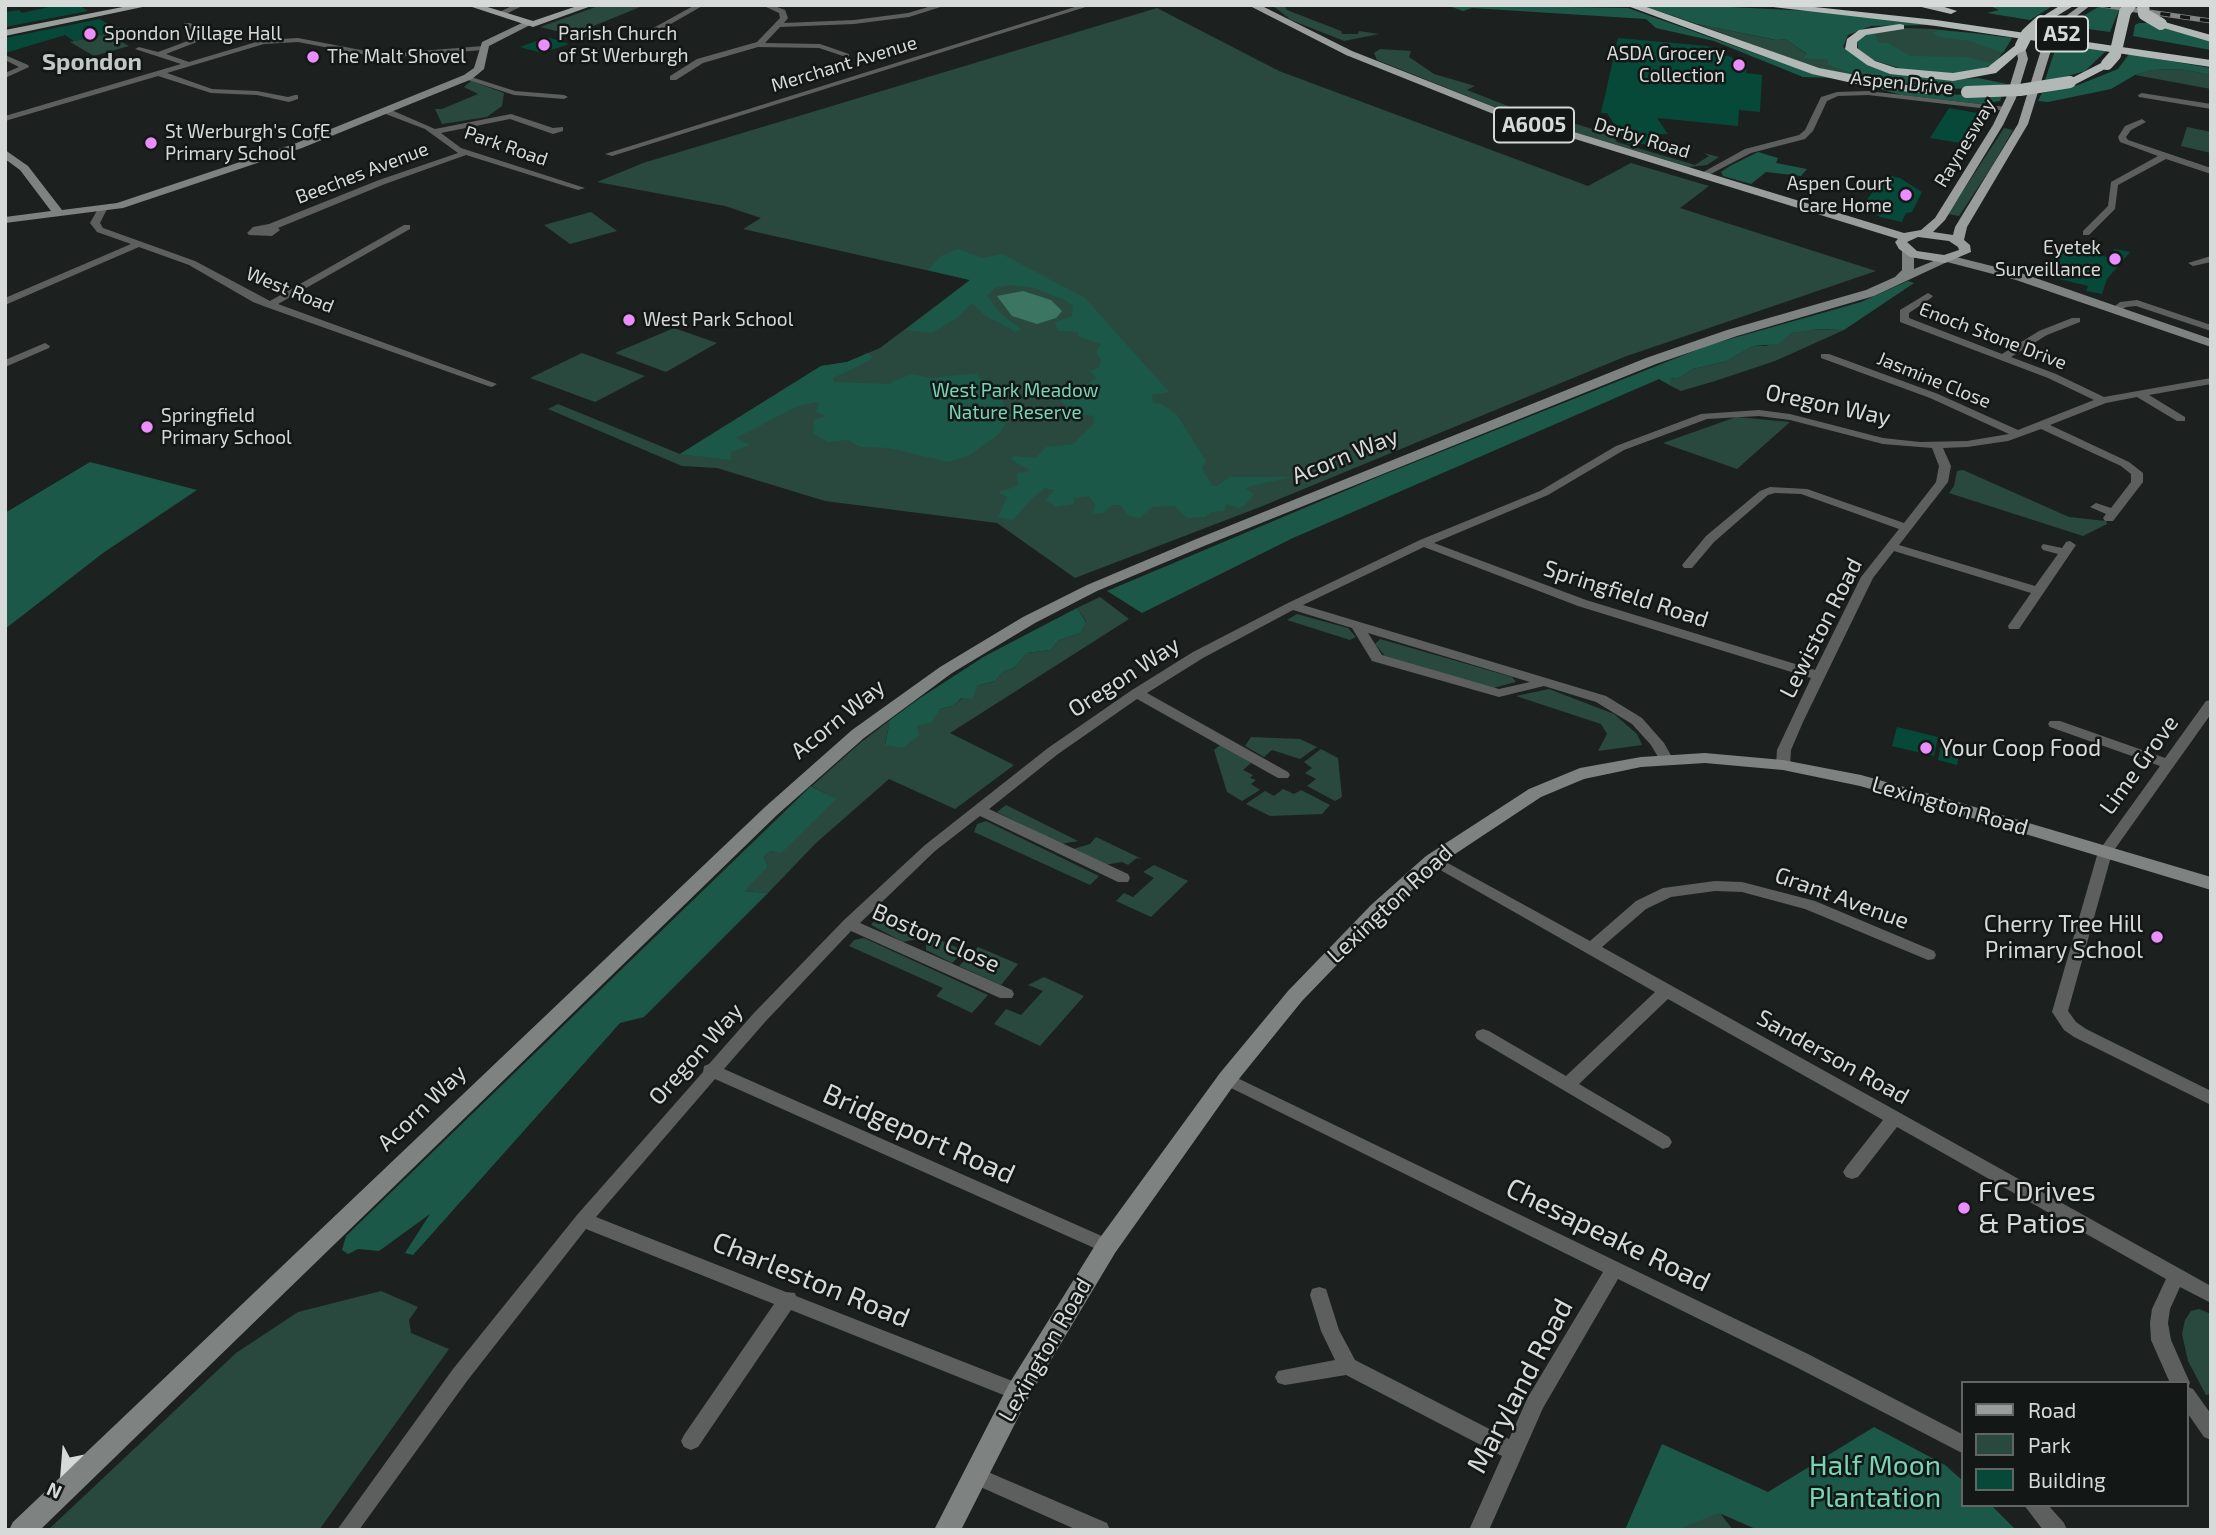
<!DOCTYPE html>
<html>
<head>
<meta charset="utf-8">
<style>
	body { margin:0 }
	#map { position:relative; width:2216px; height:1535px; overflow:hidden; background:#1c211f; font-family:"Exo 2",sans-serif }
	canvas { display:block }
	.frame { position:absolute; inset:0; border:7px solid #d6dad8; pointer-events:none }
	.legend { position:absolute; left:1961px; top:1381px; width:228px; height:126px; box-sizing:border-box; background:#131816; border:2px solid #616664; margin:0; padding:9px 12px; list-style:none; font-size:21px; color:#d6dad8 }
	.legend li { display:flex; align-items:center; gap:14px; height:35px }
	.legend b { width:35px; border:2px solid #616664 }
	.north { position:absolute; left:28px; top:1437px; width:70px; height:70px; -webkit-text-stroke:5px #131816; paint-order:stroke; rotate:205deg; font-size:19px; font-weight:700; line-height:28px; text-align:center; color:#d6dad8 }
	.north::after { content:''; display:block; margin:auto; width:24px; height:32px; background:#d6dad8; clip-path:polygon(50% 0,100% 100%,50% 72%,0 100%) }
</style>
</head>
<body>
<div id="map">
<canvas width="2216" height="1535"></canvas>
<div class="frame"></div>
<ul class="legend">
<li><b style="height:9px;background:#999e9c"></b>Road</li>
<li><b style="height:19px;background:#29493e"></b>Park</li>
<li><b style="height:19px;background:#064939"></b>Building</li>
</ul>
<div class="north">N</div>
</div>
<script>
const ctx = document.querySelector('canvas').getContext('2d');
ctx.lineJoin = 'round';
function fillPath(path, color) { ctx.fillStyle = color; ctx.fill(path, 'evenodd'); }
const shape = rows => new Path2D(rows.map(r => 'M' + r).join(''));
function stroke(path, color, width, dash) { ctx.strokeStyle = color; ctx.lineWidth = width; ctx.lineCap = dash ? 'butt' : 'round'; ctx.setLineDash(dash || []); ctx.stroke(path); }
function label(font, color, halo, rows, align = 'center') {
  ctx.font = font + ' "Exo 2",sans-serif'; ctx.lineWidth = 5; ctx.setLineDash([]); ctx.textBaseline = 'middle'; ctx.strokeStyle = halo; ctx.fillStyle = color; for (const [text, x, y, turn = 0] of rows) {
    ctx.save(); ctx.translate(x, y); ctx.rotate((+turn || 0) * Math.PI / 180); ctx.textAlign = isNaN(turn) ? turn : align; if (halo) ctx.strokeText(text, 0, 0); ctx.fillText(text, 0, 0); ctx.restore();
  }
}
fillPath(shape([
	[601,5,645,5,591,27,585,38,540,27],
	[1272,5,1284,5,1287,10,1341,31,1342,34,1358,34,1359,31,1379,34,1344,41,1291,20],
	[1157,8,1279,71,1588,186,1631,163,1709,186,1680,208,1876,271,1624,357,1260,507,1075,578,997,523,825,501,717,468,682,466,548,409,558,404,680,454,821,366,847,362,880,348,970,280,743,229,761,218,725,206,597,182,643,163],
	[1697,24,1775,40,1785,39,1808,55,1803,57,1829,60,1829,65,1867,79,1814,67],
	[112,26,127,29,125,35,117,39,129,46,94,56,70,42,118,31],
	[1903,28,1933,29,2012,38,1995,64,1964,74,1857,41,1865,35],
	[1380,49,1411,51,1409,57,1434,74,1475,86,1467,90,1546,121,1502,110,1377,60,1374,53],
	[2180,69,2211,75,2211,89,2135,75,2152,70],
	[471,81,504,93,502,106,487,117,442,124,435,109,442,109,478,94,464,87],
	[1570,122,1614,136,1617,142,1695,165,1709,156,1704,153,1719,157,1707,165,1689,167,1558,127],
	[2187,127,2211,132,2211,153,2181,146],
	[2004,128,2013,130,1991,168,1959,216,1948,214],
	[591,212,617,231,570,244,544,225],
	[674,328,717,343,666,372,615,353],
	[1808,329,1844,330,1775,361,1715,381,1681,391,1671,386,1669,378,1677,379,1693,369,1727,361,1753,346,1766,346,1791,333],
	[582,353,645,376,595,402,530,378],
	[1736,417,1790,422,1737,469,1663,443],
	[1963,470,2069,517,2106,521,2107,524,2083,536,1949,493,1954,486,1957,471],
	[1100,597,1129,619,950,733,1014,765,955,809,889,779,816,843,768,893,743,891,768,867,764,857,771,851,781,852,835,799,812,786,859,744,890,720,885,744,940,709,953,706,977,686,995,681,1003,672,1014,668,1027,653,1051,650,1059,640,1081,633,1086,621,1077,608],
	[1297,614,1348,628,1356,637,1350,640,1287,620],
	[1380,639,1512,677,1516,682,1493,688,1385,656,1375,644],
	[1549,689,1614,714,1637,734,1642,745,1598,751,1607,734,1601,724,1516,696],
	[1251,737,1300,739,1317,747,1300,759,1272,750,1264,757,1245,746],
	[1220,745,1251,763,1243,770,1253,775,1250,778,1256,780,1251,784,1260,790,1242,801,1227,792,1214,750],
	[1321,749,1338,758,1342,797,1335,801,1307,786,1316,779,1305,773,1312,768,1304,762],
	[1283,789,1294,794,1301,790,1330,805,1322,814,1270,816,1246,804,1265,791,1274,796],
	[1006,805,1078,841,1061,844,997,812],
	[986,821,1099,876,1090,885,974,832,977,824],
	[1096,837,1142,859,1137,858,1128,865,1122,862,1104,865,1073,849,1090,844],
	[1154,865,1188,881,1151,917,1116,901,1124,893,1133,897,1154,878,1143,872],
	[880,912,923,933,917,939,903,942,871,925],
	[933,937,965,951,952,963,926,950,926,944],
	[864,938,988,995,972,1013,936,996,943,988,849,946,854,940],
	[978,947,1018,964,1001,985,959,966],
	[1044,977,1084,996,1040,1046,994,1024,1006,1009,1021,1015,1043,991,1028,985],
	[381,1291,418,1307,409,1320,411,1333,449,1349,319,1530,48,1530,236,1353,298,1312],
	[2199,1309,2211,1314,2211,1394,2206,1395,2188,1361,2182,1334,2185,1320,2191,1311],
	[1714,1505,1733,1530,1665,1530]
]), '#29493e');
fillPath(shape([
	[1446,5,1628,8,1771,59,1835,78,1803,77,1714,41,1656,28,1646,19,1472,8,1463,11],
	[1988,5,2054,5,2030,20,1987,13,1999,10],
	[1710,6,1831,12,1929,25,1871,26,1848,35,1843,47,1865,63,1907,76,1946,80,1978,78,2007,84,1972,89,1943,88,1867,79,1828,65,1828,60,1802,58,1807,54,1785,39,1776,40,1697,24,1647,7],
	[2098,7,2119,10,2110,32,2067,26],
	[2139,23,2149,23,2211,42,2211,50,2133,36,2135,25],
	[1938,30,1973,33,2012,38,2003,53,1970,41,1939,37,1933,33],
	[1868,34,1875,35,1879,43,1888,43,1910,56,1966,57,1994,64,1964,74,1905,70,1873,60,1858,49,1857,41],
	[2057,44,2106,51,2085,71,2044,83],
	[2129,54,2211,68,2211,75,2180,69,2152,70,2135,75,2111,89,2048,102,2038,101,2042,93,2078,85,2118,69],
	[1869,86,1940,94,2002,96,2000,101,1981,104,1901,95],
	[1758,152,1778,158,1776,163,1807,169,1801,176,1766,172,1751,184,1723,176,1721,172,1730,166],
	[958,249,982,258,1002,254,1085,298,1169,392,1152,395,1153,403,1162,404,1177,415,1206,461,1202,468,1212,486,1218,486,1229,477,1292,477,1250,486,1246,489,1254,494,1245,505,1239,508,1226,504,1224,511,1211,512,1205,517,1187,518,1174,506,1153,507,1139,518,1129,516,1120,505,1112,505,1103,513,1093,514,1095,504,1089,496,1074,498,1074,504,1056,507,1046,500,1054,490,1045,488,1031,499,1013,520,998,517,1007,497,998,492,1018,486,1017,473,1031,471,1015,462,1011,459,1013,456,1036,458,1046,447,1073,444,1094,424,1093,416,1080,414,1060,401,1097,378,1090,371,1099,367,1101,360,1096,352,1101,344,1079,337,1078,332,1058,331,1055,322,1072,316,1073,306,1065,300,1034,288,1010,285,995,288,987,296,1002,315,1021,329,1016,332,986,316,972,303,957,318,932,333,906,330,970,280,928,270,941,256],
	[1908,281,1914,283,1844,330,1816,329,1791,333,1778,344,1753,346,1727,361,1693,369,1677,379,1670,378,1671,386,1659,379,1293,538,1142,613,1107,591,1378,477,1709,345,1861,302],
	[868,353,872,357,868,361,833,378,834,382,888,384,911,374,932,378,977,373,978,377,1001,392,1004,408,1011,415,1000,433,970,455,948,462,889,448,860,447,848,440,828,442,813,433,814,420,826,416,816,412,819,403,817,402,798,406,736,438,750,445,731,452,731,460,680,454,821,366,847,362],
	[90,462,197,490,103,553,5,629,5,513],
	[1077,608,1086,622,1081,633,1059,640,1051,650,1027,653,1014,668,1003,672,995,681,977,686,973,699,962,698,953,706,940,709,932,722,917,726,919,735,903,748,885,745,890,720,920,698,985,656],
	[811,786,836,799,781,853,771,851,764,857,768,867,744,891,768,893,644,1017,620,1023,413,1255,405,1253,430,1214,379,1251,358,1249,348,1254,342,1250,346,1236],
	[1874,1427,1945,1465,1962,1480,1962,1505,1991,1505,2016,1530,1758,1530,1719,1513,1676,1530,1625,1530,1662,1444,1768,1492]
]), '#1c5847');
fillPath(shape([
	[1023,291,1051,300,1062,311,1056,318,1037,324,1012,316,997,296]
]), '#3c7663');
fillPath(shape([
	[58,5,79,5,88,11,5,27,5,12,19,10,22,13],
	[100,19,119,31,74,41,65,35,5,53,5,38],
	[547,37,569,44,542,53,520,47],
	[1618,38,1707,46,1716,49,1715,55,1729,56,1747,67,1746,73,1762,75,1760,112,1739,110,1738,126,1657,118,1668,134,1648,134,1654,144,1627,144,1607,113,1601,113],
	[1949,108,1977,113,1960,143,1930,138],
	[1887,175,1900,178,1922,192,1912,212,1906,213,1902,222,1880,217,1862,205],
	[2063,247,2107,257,2115,249,2130,252,2107,279,2102,294,2086,291,2088,286,2039,274],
	[1897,727,1938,737,1934,756,1892,746],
	[1941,745,1960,750,1957,765,1938,760]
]), '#064939');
fillPath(shape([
	[514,5,524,5,502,16,495,14,514,5],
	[695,5,704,5,655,33,648,31,695,5],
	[762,5,772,5,785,10,788,18,784,23,854,20,908,13,935,5,947,5,909,17,854,24,780,27,765,43,820,44,849,54,849,58,819,48,758,47,703,63,676,80,670,80,670,76,697,59,757,42,780,18,779,13,762,5],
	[1081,5,1092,5,612,156,605,154,1081,5],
	[184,23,190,23,215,35,166,54,189,62,263,40,298,38,382,54,483,46,487,48,483,50,382,58,298,42,264,44,167,73,212,89,257,91,288,97,295,95,298,95,298,99,289,102,257,95,211,93,158,76,5,121,5,116,181,64,135,49,139,47,158,52,204,35,184,27,184,23],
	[5,55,28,65,29,67,5,78,5,73,19,67,5,60,5,55],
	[465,75,515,91,564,95,568,97,564,99,514,95,465,79,465,75],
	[1868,91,2006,107,2010,109,2006,111,1868,95,1838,96,1827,101,1813,131,1805,139,1751,153,1703,178,1696,176,1745,149,1799,135,1805,130,1821,97,1837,92,1868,91],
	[2142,93,2211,104,2211,109,2139,97,2138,95,2142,93],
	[383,109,389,109,435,129,511,114,553,128,563,127,563,131,553,134,510,119,441,133,461,148,585,188,578,190,466,155,385,184,278,228,280,230,272,236,249,235,247,233,253,227,269,224,379,180,458,153,425,129,383,113,383,109],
	[2142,119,2146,122,2131,130,2126,137,2128,140,2211,168,2211,174,2166,159,2118,185,2115,209,2089,235,2083,235,2083,231,2108,206,2111,182,2158,156,2120,142,2118,137,2125,126,2142,119],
	[102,206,107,209,100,223,103,228,195,261,270,301,404,225,410,225,410,229,278,304,497,384,492,387,488,386,266,307,253,302,189,265,139,247,5,305,5,298,131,244,97,232,90,223,99,207,102,206],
	[2211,256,2211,262,2193,266,2188,263,2211,256],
	[1928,293,1933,296,1931,298,1909,313,1909,318,2002,354,2039,331,2072,318,2080,318,2080,322,2047,335,2011,357,2056,374,2104,397,2211,378,2211,384,2149,395,2185,417,2185,421,2177,421,2137,397,2106,403,2050,425,2129,462,2143,473,2143,482,2113,521,2105,521,2103,518,2106,514,2090,507,2096,503,2111,508,2131,482,2131,474,2121,466,2041,429,2008,441,1967,447,1943,448,1951,466,1948,482,1899,545,2035,586,2058,554,2043,550,2041,547,2043,544,2062,548,2066,542,2070,541,2076,545,2019,629,2009,629,2008,626,2031,593,1894,551,1873,578,1803,722,1791,750,1790,765,1783,769,1776,765,1777,750,1811,678,1578,606,1424,547,1303,605,1606,696,1642,718,1664,743,1673,759,1671,762,1661,762,1651,745,1632,724,1596,702,1544,686,1499,697,1372,661,1352,628,1293,610,1203,658,1147,693,1288,772,1290,775,1288,778,1278,778,1137,699,1058,754,989,809,1128,874,1130,878,1128,882,1118,882,980,816,935,851,860,923,1012,990,1014,994,1012,998,1000,998,851,931,765,1022,724,1069,1113,1241,1116,1246,1113,1251,1107,1253,1101,1251,715,1079,596,1217,786,1292,795,1293,796,1296,1025,1386,1028,1392,1025,1398,1018,1401,1011,1398,791,1310,698,1447,691,1450,684,1447,681,1441,684,1435,774,1304,586,1229,467,1381,359,1530,337,1530,453,1369,577,1215,703,1072,704,1066,709,1064,753,1014,844,920,925,845,1048,748,1132,690,1193,652,1288,603,1420,540,1540,491,1616,446,1701,414,1759,410,1790,414,1883,438,1920,442,1967,441,2009,434,1930,398,1821,358,1821,354,1829,354,1938,394,2018,430,2094,400,2048,378,1900,322,1900,310,1928,293],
	[1759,416,1790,420,1883,444,1932,448,1939,466,1936,482,1904,523,1807,489,1770,487,1760,491,1706,536,1682,565,1684,568,1692,568,1714,542,1768,495,1775,493,1801,494,1899,529,1861,577,1815,670,1586,600,1434,543,1548,495,1624,450,1707,419,1759,416],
	[1368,633,1530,682,1499,689,1382,655,1368,633],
	[2137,300,2211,325,2211,331,2136,306,2126,307,2115,313,2110,310,2120,302,2137,300],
	[45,343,50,346,49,348,5,367,5,360,45,343],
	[2211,700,2211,714,2112,853,2068,1011,2076,1022,2086,1029,2211,1091,2211,1105,2074,1037,2064,1030,2052,1012,2098,852,2160,766,2050,727,2048,724,2050,721,2060,721,2165,758,2206,701,2211,700],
	[1433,855,1590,941,1636,901,1663,888,1715,881,1742,882,1815,901,1934,951,1936,955,1934,959,1928,960,1805,909,1742,892,1715,891,1671,897,1646,909,1602,947,2211,1286,2211,1303,2180,1287,2170,1309,2168,1323,2171,1340,2190,1383,2188,1387,2193,1389,2211,1414,2211,1440,2204,1437,2186,1411,2186,1383,2170,1383,2151,1340,2150,1323,2152,1309,2166,1279,1897,1127,1858,1177,1852,1179,1846,1177,1843,1172,1846,1167,1883,1120,1668,999,1579,1084,1669,1137,1672,1142,1669,1147,1663,1149,1477,1039,1475,1035,1477,1031,1483,1029,1489,1031,1566,1076,1655,992,1428,863,1426,860,1433,855],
	[1227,1073,1808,1354,1962,1434,1962,1453,1794,1366,1618,1279,1543,1408,1489,1530,1469,1530,1502,1456,1346,1375,1285,1385,1278,1383,1275,1377,1278,1371,1335,1360,1321,1331,1310,1295,1312,1289,1319,1287,1326,1289,1339,1330,1355,1360,1509,1439,1528,1397,1603,1272,1221,1083,1219,1079,1221,1075,1227,1073],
	[974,1466,1107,1523,1110,1530,1077,1530,967,1481,964,1475,967,1469,974,1466],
	[2024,1505,2048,1505,2064,1523,2067,1530,2043,1530,2024,1505]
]), '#5c5f5e');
fillPath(shape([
	[524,22,532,24,489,46,484,69,472,79,302,148,123,208,5,223,5,217,51,211,20,170,5,159,5,150,28,166,62,210,117,203,294,144,464,75,474,68,482,42,524,22],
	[1908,247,1914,251,1914,269,1948,255,2024,274,2211,339,2211,347,2016,280,1947,262,1874,296,1737,336,1656,364,1204,546,1097,591,1035,623,952,673,864,738,777,815,40,1530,9,1530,13,1522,765,807,852,730,940,667,1023,617,1087,585,1194,540,1646,358,1727,330,1866,290,1895,277,1902,270,1902,251,1908,247],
	[1705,753,1783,760,1861,775,1951,800,2211,877,2211,890,1939,808,1860,786,1783,770,1705,763,1641,767,1584,779,1541,797,1440,864,1385,915,1302,1001,1234,1085,1115,1253,1027,1400,961,1530,934,1530,1009,1384,1099,1239,1220,1073,1288,991,1371,905,1426,856,1529,789,1580,768,1641,757,1705,753]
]), '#7e8381');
fillPath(shape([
	[133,5,152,5,5,36,5,30,133,5],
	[466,5,481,5,533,21,580,5,594,5,533,27,466,5],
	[1248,5,1260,5,1352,51,1499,109,1904,233,1921,230,1935,218,1993,125,2006,98,2018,59,2016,46,2024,44,2028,59,2016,98,2003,125,1945,220,1933,232,1953,235,1955,227,2018,124,2041,50,2046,47,2051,50,2028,124,1967,227,1964,240,1970,245,1971,252,1945,263,1910,257,1899,249,1895,242,1898,239,1491,113,1346,55,1248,5],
	[1918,237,1949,241,1958,247,1959,250,1944,255,1917,251,1907,242,1918,237],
	[2081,5,2091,5,2061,28,2055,28,2055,24,2081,5]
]), '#999e9c');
fillPath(shape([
	[1625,5,1641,5,1819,68,1933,90,1927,94,1870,87,1812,74,1625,5],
	[1756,5,1796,5,1936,20,2211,60,2211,67,1936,26,1756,5],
	[1913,5,1938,5,1957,11,1951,14,1913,5],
	[2061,5,2075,5,2045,23,2035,21,2061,5],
	[2161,21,2211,35,2211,42,2157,26,2155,24,2161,21],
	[1900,24,1904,25,1904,29,1866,35,1857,42,1857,48,1875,61,1896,68,1953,73,1988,67,2017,44,2027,46,1996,73,1953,81,1890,74,1867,65,1845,49,1847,39,1859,30,1900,24],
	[2107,60,2113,64,2111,66,2074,85,2064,82,2107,60]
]), '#b1b8b5');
const rail = shape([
	[2101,5,2211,21]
]);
stroke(rail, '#828684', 5);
stroke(rail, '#131816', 3.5, [10]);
stroke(shape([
	[2046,50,2058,26]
]), '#999e9c', 10);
stroke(shape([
	[2143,5,2144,14,2161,24],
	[2021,46,2027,34,2041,21],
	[2107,64,2115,55,2125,12,2130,5],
	[1967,92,2020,90,2070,82]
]), '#b1b8b5', 12);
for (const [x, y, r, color] of [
	[90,34,7,"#ea8dfd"],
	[544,45,7,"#ea8dfd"],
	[313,57,7,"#ea8dfd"],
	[1739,65,7,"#ea8dfd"],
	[151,143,7,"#ea8dfd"],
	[1906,195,7,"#ea8dfd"],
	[2115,259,7,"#ea8dfd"],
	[629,320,7,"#ea8dfd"],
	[147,427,7,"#ea8dfd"],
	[1926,748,7,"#ea8dfd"],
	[2157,937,7,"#ea8dfd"],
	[1964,1208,7,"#ea8dfd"]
]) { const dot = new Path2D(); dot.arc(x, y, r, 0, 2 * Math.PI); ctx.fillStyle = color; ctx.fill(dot); stroke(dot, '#131816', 2.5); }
label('19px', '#d6dad8', '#131816', [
	["Spondon Village Hall",104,34],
	["Parish Church",558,34],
	["of St Werburgh",558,56],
	["ASDA Grocery",1725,54,"right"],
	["Collection",1725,76,"right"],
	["The Malt Shovel",327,57],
	["St Werburgh's CofE",165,132],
	["Primary School",165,154],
	["Aspen Court",1892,184,"right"],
	["Care Home",1892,206,"right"],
	["Eyetek",2101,248,"right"],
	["Surveillance",2101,270,"right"],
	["West Park School",643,320],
	["Springfield",161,416],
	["Primary School",161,438]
], 'left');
label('19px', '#d6dad8', '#131816', [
	["Merchant Avenue",844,64,-17],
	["Aspen Drive",1902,83,6],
	["Derby Road",1642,138,17],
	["Raynesway",1965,143,-59],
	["Park Road",506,146,19],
	["Beeches Avenue",362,173,-21],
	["West Road",290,290,22],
	["Enoch Stone Drive",1993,336,21],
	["Jasmine Close",1934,380,22]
]);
label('19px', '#79d4b6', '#131816', [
	["West Park Meadow",1015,391],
	["Nature Reserve",1015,413]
]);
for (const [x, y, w] of [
	[2062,34,52],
	[1534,125,80]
]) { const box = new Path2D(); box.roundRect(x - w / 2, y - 17.5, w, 35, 5); ctx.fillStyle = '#131816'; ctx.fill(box); stroke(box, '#d6dad8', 2); }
label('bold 21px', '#d6dad8', null, [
	["A52",2062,34],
	["A6005",1534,125]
]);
label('23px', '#d6dad8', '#131816', [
	["Oregon Way",1828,405,12],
	["Acorn Way",1345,456,-22],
	["Springfield Road",1626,594,18],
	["Lewiston Road",1821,628,-63],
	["Oregon Way",1124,677,-33],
	["Acorn Way",838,719,-39],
	["Lime Grove",2139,765,-54],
	["Lexington Road",1950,806,16],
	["Grant Avenue",1842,898,20],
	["Lexington Road",1390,904,-43],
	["Boston Close",936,938,24],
	["Oregon Way",696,1054,-48],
	["Sanderson Road",1833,1057,29],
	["Acorn Way",422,1108,-44],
	["Lexington Road",1045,1350,-60]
]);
label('23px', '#d6dad8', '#131816', [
	["Your Coop Food",1940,748],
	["Cherry Tree Hill",2143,924,"right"],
	["Primary School",2143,950,"right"]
], 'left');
label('bold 24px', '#c1c8c5', '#131816', [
	["Spondon",92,62]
]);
label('28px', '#d6dad8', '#131816', [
	["Bridgeport Road",919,1134,24],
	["Chesapeake Road",1608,1235,26],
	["Charleston Road",811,1280,22],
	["Maryland Road",1520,1386,-62]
]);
label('28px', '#d6dad8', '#131816', [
	["FC Drives",1978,1192],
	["& Patios",1978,1224]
], 'left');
label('28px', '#79d4b6', '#131816', [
	["Half Moon",1875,1466],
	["Plantation",1875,1498]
]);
</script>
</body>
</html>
